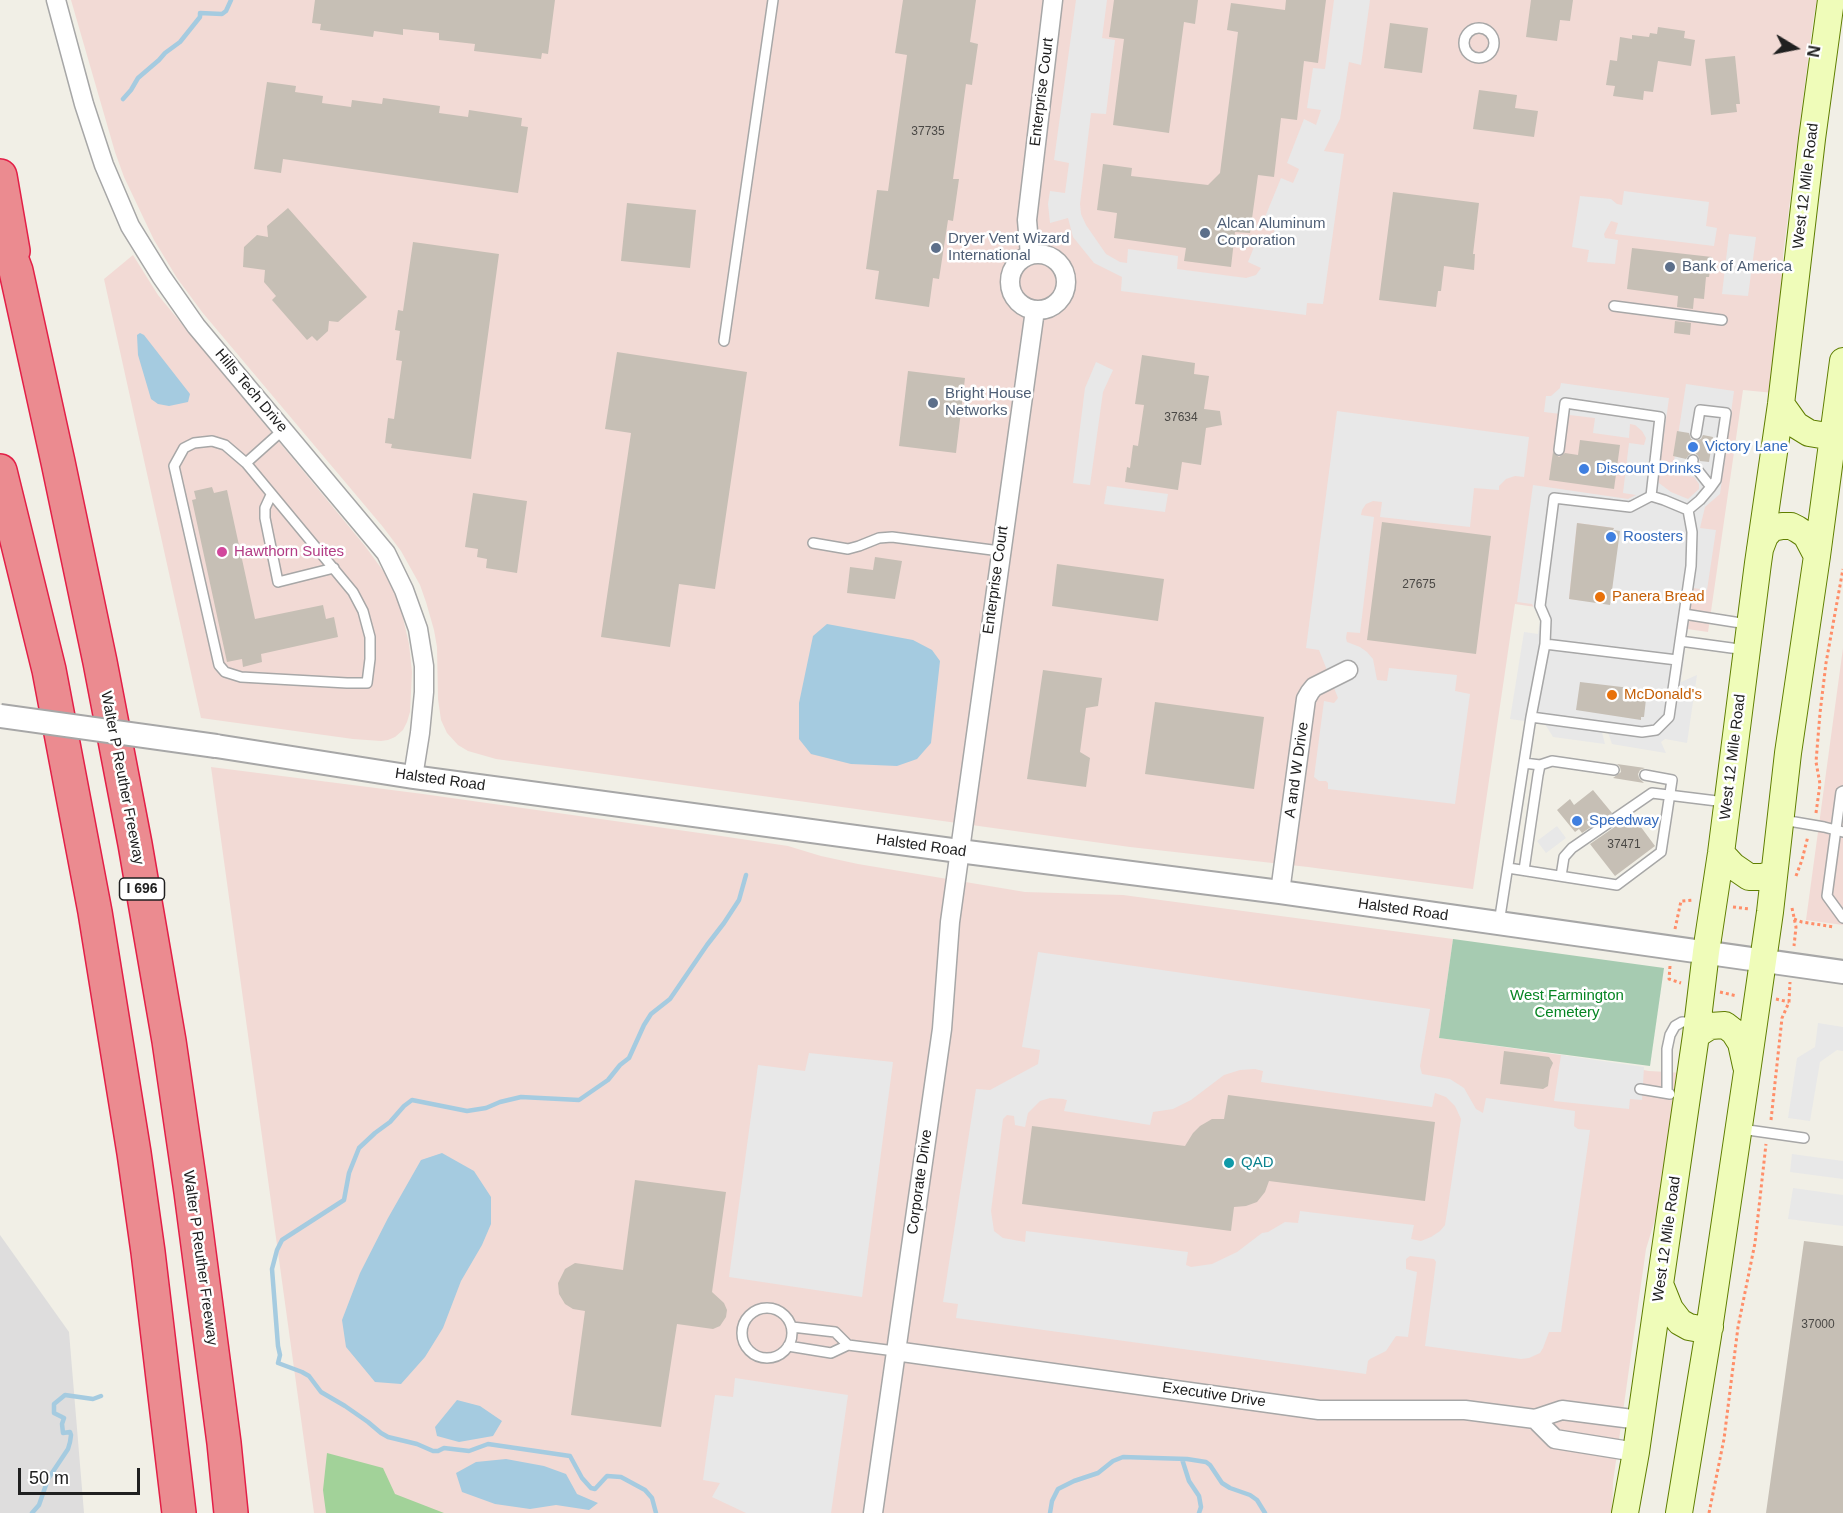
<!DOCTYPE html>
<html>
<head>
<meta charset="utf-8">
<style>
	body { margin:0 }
	#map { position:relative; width:1843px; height:1513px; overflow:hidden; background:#f1efe6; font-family:Arial,sans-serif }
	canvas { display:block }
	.north { position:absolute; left:1765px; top:18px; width:60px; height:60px; -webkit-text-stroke:4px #fff; paint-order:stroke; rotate:100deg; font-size:16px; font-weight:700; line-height:24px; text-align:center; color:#202020 }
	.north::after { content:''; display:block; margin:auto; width:21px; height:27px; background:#202020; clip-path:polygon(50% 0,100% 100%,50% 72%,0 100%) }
	.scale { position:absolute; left:18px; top:1468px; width:122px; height:27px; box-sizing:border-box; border:3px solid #202020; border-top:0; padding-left:8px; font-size:18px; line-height:21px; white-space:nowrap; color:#202020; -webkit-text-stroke:4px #fff; paint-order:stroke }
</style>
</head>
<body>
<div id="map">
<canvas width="1843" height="1513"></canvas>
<div class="north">N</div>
<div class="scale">50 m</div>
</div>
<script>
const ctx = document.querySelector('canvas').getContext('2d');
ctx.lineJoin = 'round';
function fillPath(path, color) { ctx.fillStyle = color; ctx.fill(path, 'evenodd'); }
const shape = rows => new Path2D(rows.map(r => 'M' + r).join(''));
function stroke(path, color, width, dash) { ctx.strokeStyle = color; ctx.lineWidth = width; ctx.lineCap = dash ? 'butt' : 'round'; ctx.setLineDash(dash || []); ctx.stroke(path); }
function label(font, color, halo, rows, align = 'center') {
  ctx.font = font + ' Arial,sans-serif'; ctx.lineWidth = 5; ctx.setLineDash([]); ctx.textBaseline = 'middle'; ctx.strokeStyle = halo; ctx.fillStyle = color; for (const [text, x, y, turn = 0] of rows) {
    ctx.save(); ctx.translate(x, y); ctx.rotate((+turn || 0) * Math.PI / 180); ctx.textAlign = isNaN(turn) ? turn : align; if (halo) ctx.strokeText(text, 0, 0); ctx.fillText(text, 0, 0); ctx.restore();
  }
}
fillPath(shape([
	[0,1235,69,1332,84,1513,0,1513]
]), '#dedddd');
fillPath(shape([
	[71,0,1817,0,1813,21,1783,255,1783,303,1774,393,1743,390,1708,632,1515,604,1473,889,1308,867,1130,847,496,759,468,751,458,745,447,733,441,720,438,699,437,647,434,630,426,602,420,585,401,551,383,527,202,312,177,278,154,240,124,177,115,152],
	[133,255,158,295,365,546,384,572,393,590,401,609,409,644,412,672,410,712,407,722,403,730,395,737,388,740,381,741,353,739,201,718,104,279],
	[1843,648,1843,925,1806,920],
	[211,767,423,794,721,836,788,846,821,856,858,864,1025,892,1123,895,1453,939,1439,1038,1561,1055,1649,1071,1684,1073,1661,1200,1646,1249,1613,1482,1612,1513,314,1513]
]), '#f2dad5');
fillPath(shape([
	[327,1453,383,1468,395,1494,444,1513,326,1513,323,1490]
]), '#a2d299');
fillPath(shape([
	[1453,939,1664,968,1650,1066,1439,1038]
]), '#a6cbb1');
fillPath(shape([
	[1076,0,1107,0,1102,38,1115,40,1106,114,1091,113,1080,204,1081,214,1086,225,1106,254,1120,262,1127,263,1128,249,1178,256,1177,269,1246,278,1256,275,1261,268,1248,262,1258,237,1270,241,1275,229,1263,222,1281,178,1293,183,1299,169,1287,163,1304,119,1316,125,1321,110,1307,108,1313,68,1325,69,1334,0,1370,0,1361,65,1349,62,1340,119,1324,151,1344,154,1323,304,1307,303,1306,315,1121,291,1122,277,1094,263,1073,237,1068,218,1050,223,1048,204,1050,191,1065,193,1069,163,1054,160],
	[1624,191,1709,202,1706,226,1717,228,1714,246,1615,234,1618,223,1611,221,1604,234,1605,238,1618,240,1615,264,1587,262,1589,250,1572,247,1580,196,1611,199,1617,204,1622,205],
	[1729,234,1756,237,1748,296,1722,294],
	[1096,362,1113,370,1103,392,1090,485,1073,483,1085,388],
	[1561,383,1669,398,1658,477,1659,483,1671,492,1688,499,1699,489,1699,484,1694,477,1672,474,1686,384,1734,391,1720,494,1705,507,1700,528,1716,530,1707,590,1693,588,1681,682,1697,675,1687,743,1665,739,1661,742,1666,753,1612,744,1608,732,1602,732,1605,744,1553,737,1545,724,1510,719,1524,632,1538,634,1540,620,1532,604,1517,602,1533,485,1628,499,1636,495,1623,493,1629,443,1644,445,1646,438,1642,431,1635,425,1630,424,1629,438,1593,433,1595,418,1544,412,1546,396,1551,396,1560,388],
	[1577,523,1614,528,1613,530,1619,531,1610,604,1569,599],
	[1337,411,1529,437,1524,477,1515,476,1506,479,1499,486,1499,490,1474,488,1470,527,1380,517,1382,502,1373,501,1366,504,1362,510,1361,515,1374,517,1360,633,1347,632,1346,638,1347,642,1360,647,1367,652,1373,659,1377,680,1387,681,1389,668,1457,675,1455,691,1470,694,1455,804,1328,789,1328,783,1326,781,1319,781,1314,777,1324,701,1334,703,1338,698,1319,650,1306,648],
	[1107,486,1168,494,1165,512,1104,504],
	[1557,826,1566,838,1546,853,1537,841],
	[1038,952,1430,1009,1420,1066,1422,1074,1450,1079,1464,1088,1476,1109,1483,1113,1486,1098,1575,1111,1574,1126,1578,1129,1590,1130,1561,1332,1549,1332,1543,1348,1540,1353,1529,1358,1521,1359,1425,1346,1436,1262,1434,1259,1410,1256,1406,1259,1406,1269,1417,1272,1408,1337,1396,1336,1386,1351,1370,1359,1368,1361,1366,1374,956,1318,958,1304,943,1302,976,1089,990,1090,1038,1064,1040,1050,1022,1047],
	[1255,1069,1263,1071,1261,1082,1432,1107,1435,1093,1446,1097,1455,1106,1461,1119,1445,1225,1440,1231,1431,1237,1421,1241,1411,1239,1414,1225,1300,1211,1298,1223,1285,1222,1268,1232,1262,1233,1237,1252,1212,1264,1191,1267,1186,1265,1188,1252,1026,1231,1025,1242,1003,1238,994,1231,991,1211,1003,1119,1007,1115,1014,1116,1015,1125,1025,1127,1028,1113,1040,1101,1050,1098,1063,1099,1067,1100,1064,1111,1150,1125,1153,1112,1173,1109,1191,1100,1224,1075,1240,1070],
	[1818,1023,1843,1027,1843,1051,1837,1050,1820,1062,1810,1121,1788,1118,1797,1058,1815,1047],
	[809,1053,893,1062,862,1297,729,1277,758,1065,805,1071],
	[1561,1055,1644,1067,1642,1100,1630,1099,1629,1109,1554,1101],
	[1792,1154,1843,1161,1843,1179,1790,1172],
	[1793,1188,1843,1195,1843,1226,1788,1219],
	[735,1378,848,1395,831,1513,746,1513,712,1497,720,1483,703,1480,715,1395,733,1397]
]), '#e8e8e8');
fillPath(shape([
	[140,333,144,335,190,394,188,402,169,406,158,404,151,399,138,355,137,335],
	[827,624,913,640,932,650,940,661,931,743,917,759,897,766,851,764,811,754,799,739,799,703,813,636],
	[442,1153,474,1171,491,1197,491,1224,482,1245,461,1281,443,1328,425,1357,401,1384,375,1382,346,1347,342,1320,360,1273,388,1218,421,1160],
	[457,1400,480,1406,502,1421,493,1436,459,1442,437,1436,435,1427],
	[506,1459,544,1466,566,1474,577,1494,598,1503,589,1510,556,1505,530,1509,495,1504,462,1492,456,1473,476,1462]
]), '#a5cbe0');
stroke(shape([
	[123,99,131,90,138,78,159,60,165,53,180,42,200,17,200,13,222,14,226,11,231,0],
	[1182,1459,1189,1481,1199,1496,1201,1507,1199,1513],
	[32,1513,39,1505,48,1479,68,1449,70,1442,71,1435,70,1432,63,1433,62,1424,64,1418,54,1413,54,1404,65,1395,93,1399,101,1396],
	[656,1513,652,1498,645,1490,621,1477,607,1476,595,1489,591,1488,582,1478,570,1456,488,1444,469,1451,444,1448,438,1451,433,1451,417,1444,388,1437,381,1433,368,1422,345,1406,321,1392,309,1376,302,1372,278,1363,280,1355,278,1346,272,1269,277,1250,282,1240,344,1200,349,1173,359,1148,375,1133,390,1122,404,1106,412,1100,467,1111,486,1108,500,1102,521,1097,579,1100,608,1080,620,1065,629,1058,644,1025,651,1014,670,999,707,945,724,923,739,900,746,875],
	[1050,1513,1052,1501,1058,1489,1074,1481,1098,1473,1113,1461,1123,1457,1187,1459,1206,1462,1210,1465,1222,1483,1230,1488,1250,1495,1257,1500,1265,1513]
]), '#a5cbe0', 4.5);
fillPath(shape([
	[315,0,555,0,548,54,542,53,541,59,474,51,475,44,439,40,439,33,403,29,403,35,374,31,373,37,320,30,321,24,312,23],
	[903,0,976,0,970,42,978,44,972,85,966,84,953,179,959,179,953,221,948,220,939,279,933,278,929,307,875,299,879,271,866,269,877,190,888,191,907,55,895,53],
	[1114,0,1198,0,1195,24,1184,22,1169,133,1113,125,1124,39,1109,37],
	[1286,0,1326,0,1318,63,1304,61,1297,120,1281,118,1274,177,1258,175,1250,233,1235,232,1231,267,1184,261,1186,248,1114,238,1117,213,1097,210,1103,164,1132,168,1131,176,1208,185,1220,173,1238,32,1227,30,1231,3,1285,10],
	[1531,0,1573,0,1570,21,1560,20,1557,41,1526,37],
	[1390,23,1428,28,1422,73,1384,68],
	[1658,27,1685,31,1684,38,1695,40,1691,66,1658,61,1653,92,1644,91,1643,100,1613,96,1615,86,1606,85,1610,60,1617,61,1620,37,1632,39,1632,35,1649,37,1650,33,1657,34],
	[1735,56,1740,104,1736,104,1737,112,1711,115,1705,59],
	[267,82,296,86,295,92,323,96,322,103,351,107,352,100,382,104,383,98,440,106,439,113,468,117,469,110,522,118,521,126,528,127,518,193,283,159,281,173,254,169],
	[1479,90,1517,95,1515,108,1538,111,1534,137,1473,129],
	[1393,192,1479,203,1473,254,1475,254,1474,270,1444,266,1441,291,1438,291,1436,307,1379,300],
	[627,203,696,210,690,268,621,261],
	[288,208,367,297,338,322,329,321,328,331,317,341,312,336,307,340,272,300,276,296,264,282,265,270,243,267,244,247,257,235,268,237,267,226],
	[413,242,499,254,471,459,391,448,392,444,385,443,388,418,394,419,402,361,396,360,400,331,395,330,398,310,403,311],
	[1632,248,1712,257,1709,277,1706,277,1704,299,1694,298,1693,309,1677,307,1678,296,1627,289],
	[1675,321,1691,323,1690,335,1674,333],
	[617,352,747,372,715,589,679,584,670,647,601,637,631,433,605,429],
	[1142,355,1195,363,1194,374,1209,376,1204,409,1220,411,1222,425,1206,428,1201,465,1182,462,1178,490,1125,482,1127,467,1130,468,1133,445,1138,446,1144,405,1135,404],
	[908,371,965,378,956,453,899,446],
	[1677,431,1689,433,1691,439,1695,441,1701,439,1703,435,1713,437,1709,462,1700,461,1698,456,1695,453,1689,455,1686,459,1673,456],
	[1580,440,1620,445,1614,489,1549,480,1553,452,1559,457,1565,453,1578,455],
	[212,487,214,493,227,490,255,619,323,605,326,619,334,617,338,637,261,654,262,662,243,667,242,659,227,662,192,500,196,499,194,491],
	[473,493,527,501,517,573,486,568,487,559,477,557,478,549,465,547],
	[1382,522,1491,536,1476,654,1367,640],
	[1577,523,1614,528,1613,530,1620,531,1610,605,1569,599],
	[875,557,902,561,895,599,847,593,850,567,873,570],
	[1057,564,1164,579,1158,621,1052,606],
	[1043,670,1102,678,1098,706,1086,708,1080,752,1090,758,1086,787,1027,779],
	[1580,682,1647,690,1644,717,1641,717,1641,720,1576,710],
	[1155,702,1264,717,1254,789,1145,774],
	[1617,764,1645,768,1640,770,1638,774,1639,778,1644,783,1613,778,1621,772,1620,767],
	[1593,790,1612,813,1582,833,1579,829,1575,832,1557,810,1570,799,1574,805],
	[1632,815,1655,846,1615,876,1590,844],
	[1504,1051,1549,1057,1553,1063,1550,1070,1548,1086,1543,1089,1500,1084],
	[1228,1095,1435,1122,1425,1201,1269,1181,1265,1192,1257,1202,1246,1206,1234,1207,1231,1231,1022,1204,1032,1126,1185,1146,1193,1133,1200,1126,1212,1119,1224,1119],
	[635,1180,726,1192,712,1292,724,1303,727,1310,726,1317,720,1326,713,1329,677,1324,661,1427,571,1415,585,1311,573,1309,565,1304,559,1294,558,1283,565,1269,575,1263,623,1270],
	[1804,1241,1843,1246,1843,1513,1766,1513]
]), '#c6bfb5');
const service = shape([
	'1464 43a15 15 0 1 1 30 0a15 15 0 1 1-30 0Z',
	[1614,306,1722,320],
	[724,341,773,0],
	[1559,450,1565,403,1660,417,1651,496],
	[1693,460,1692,463,1711,487,1716,480,1726,413,1700,410,1696,434],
	[246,463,225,445,212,441,194,443,184,448,174,466,219,665,225,672,241,677,347,683,367,683,370,659,370,637,363,611,353,592,246,463,284,429],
	[271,495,265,508,265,518,278,582,334,568],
	[1688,510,1700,500,1711,487],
	[813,543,848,549,859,546,879,538,892,537,1000,551],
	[1684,614,1747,624],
	[1680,641,1746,650],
	[1545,644,1677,660],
	[1524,763,1540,765,1552,761,1614,770],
	[1843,791,1841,792,1827,896,1843,918],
	[1783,820,1824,827,1843,832],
	[1508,868,1617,885,1661,852,1672,780,1645,775],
	[1524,870,1538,775,1540,765],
	[1561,876,1564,857,1572,848,1652,793,1725,802],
	[1499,923,1531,717,1545,644,1546,620,1540,606,1554,498,1630,507,1651,496,1664,500,1688,510,1692,532,1691,566,1669,717,1656,730,1642,732,1531,717],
	[1640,1089,1670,1094],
	[1667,1093,1667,1049,1670,1035,1675,1026,1682,1022,1695,1022],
	[1741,1129,1804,1138],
	'742 1333a25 25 0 1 1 50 0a25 25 0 1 1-50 0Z',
	[792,1327,835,1332,848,1345],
	[788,1346,831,1353,848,1345,895,1351]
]);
const minor = shape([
	[56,0,84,104,104,165,130,226,161,276,196,326,386,553,404,590,418,629,424,666,424,692,420,733,413,777],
	'1010 282a28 28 0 1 1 56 0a28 28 0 1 1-56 0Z',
	[1030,255,1027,220,1053,0],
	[1280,892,1306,699,1310,692,1314,687,1348,670],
	[895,1351,1319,1410,1465,1410,1535,1419,1562,1410,1640,1420],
	[1535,1419,1555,1439,1636,1452],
	[873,1513,942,1029,950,922,1035,310]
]);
const tertiary = shape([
	[216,746,413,777,959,851,1280,892,1843,972]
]);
const secondary = shape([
	[1781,404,1796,425,1809,433,1833,437],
	[1760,549,1765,536,1772,528,1782,526,1791,526,1797,529,1806,535,1817,556],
	[1721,853,1733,866,1749,877,1763,877,1774,873],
	[1696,1035,1710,1026,1725,1025,1734,1032,1741,1043,1746,1066],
	[1660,1284,1670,1309,1680,1322,1689,1327,1700,1329,1710,1327],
	[1625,1513,1636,1452,1660,1284,1696,1035,1706,952,1721,853,1758,563,1781,404,1812,139,1831,0],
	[1679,1513,1708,1336,1747,1072,1770,912,1788,753,1817,556,1843,361]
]);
const motorway = shape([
	[0,176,13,251],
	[0,228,16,271,58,462,100,662,135,844,169,1041,191,1192,224,1443,231,1513],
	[0,471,49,670,95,912,134,1153,148,1252,179,1513]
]);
stroke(service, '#a7a7a7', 12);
stroke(minor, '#a7a7a7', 21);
stroke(tertiary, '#a7a7a7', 26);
stroke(secondary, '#5f7e00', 28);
stroke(motorway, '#e31f47', 36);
stroke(shape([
	[1816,813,1820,784,1816,762,1820,713,1826,663,1843,569],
	[1796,876,1802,860,1808,836],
	[1733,907,1750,909],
	[1792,908,1796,927,1794,946],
	[1794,919,1802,922,1834,927],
	[1675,929,1681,901,1693,900],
	[1670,966,1669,979,1681,983],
	[1720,992,1737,996],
	[1776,999,1789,1002],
	[1771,1120,1782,1018,1789,1002,1790,982],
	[1709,1513,1724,1439,1738,1327,1755,1243,1766,1144]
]), '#ff8e69', 3, [3, 3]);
stroke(service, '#fff', 9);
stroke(minor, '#fff', 18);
stroke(tertiary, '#fff', 22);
stroke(secondary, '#effcb9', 26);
stroke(motorway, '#eb8b90', 33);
const tertiaryBridge = shape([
	[0,716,216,746]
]);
stroke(tertiaryBridge, '#a7a7a7', 26, []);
stroke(tertiaryBridge, '#fff', 22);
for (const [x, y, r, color] of [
	[1205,233,6,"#5c6f8a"],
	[936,248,6,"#5c6f8a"],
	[1670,267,6,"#5c6f8a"],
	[933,403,6,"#5c6f8a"],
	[1693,447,6,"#3f7fe0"],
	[1584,469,6,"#3f7fe0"],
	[1611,537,6,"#3f7fe0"],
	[222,552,6,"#d1479c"],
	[1600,597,6,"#e8710a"],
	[1612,695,6,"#e8710a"],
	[1577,821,6,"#3f7fe0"],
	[1229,1163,6,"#0f9aa8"]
]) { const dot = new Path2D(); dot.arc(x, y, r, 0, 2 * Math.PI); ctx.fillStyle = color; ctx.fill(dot); stroke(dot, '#fff', 2); }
label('12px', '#4a4845', null, [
	["37735",928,132],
	["37634",1181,418],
	["27675",1419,585],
	["37471",1624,845],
	["37000",1818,1325]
]);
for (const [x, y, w] of [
	[142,889,45]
]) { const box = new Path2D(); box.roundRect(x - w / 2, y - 11, w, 22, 4.5); ctx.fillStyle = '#fff'; ctx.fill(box); stroke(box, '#202020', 1.5); }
label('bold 14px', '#202020', null, [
	["I 696",142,889]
]);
label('15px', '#202020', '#fff', [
	["Enterprise Court",1042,92,-83],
	["West 12 Mile Road",1806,186,-83],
	["Hills Tech Drive",251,391,50],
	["Enterprise Court",996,580,-82],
	["West 12 Mile Road",1733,757,-83],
	["A and W Drive",1297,770,-82],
	["Walter P Reuther Freeway",122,778,79],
	["Halsted Road",440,780,8],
	["Halsted Road",921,846,8],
	["Halsted Road",1403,910,8],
	["Corporate Drive",920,1182,-82],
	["West 12 Mile Road",1667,1239,-82],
	["Walter P Reuther Freeway",200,1258,82],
	["Executive Drive",1214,1395,8]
]);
label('15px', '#4e5e75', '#fff', [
	["Alcan Aluminum",1217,224],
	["Corporation",1217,241],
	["Dryer Vent Wizard",948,239],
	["International",948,256],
	["Bank of America",1682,267],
	["Bright House",945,394],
	["Networks",945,411]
], 'left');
label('15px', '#366cbe', '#fff', [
	["Victory Lane",1705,447],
	["Discount Drinks",1596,469],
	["Roosters",1623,537],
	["Speedway",1589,821]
], 'left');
label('15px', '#b23c85', '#fff', [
	["Hawthorn Suites",234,552]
], 'left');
label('15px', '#c56008', '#fff', [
	["Panera Bread",1612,597],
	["McDonald's",1624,695]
], 'left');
label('15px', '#078523', '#fff', [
	["West Farmington",1567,996],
	["Cemetery",1567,1013]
]);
label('15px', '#0d838f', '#fff', [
	["QAD",1241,1163]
], 'left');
</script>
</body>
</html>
